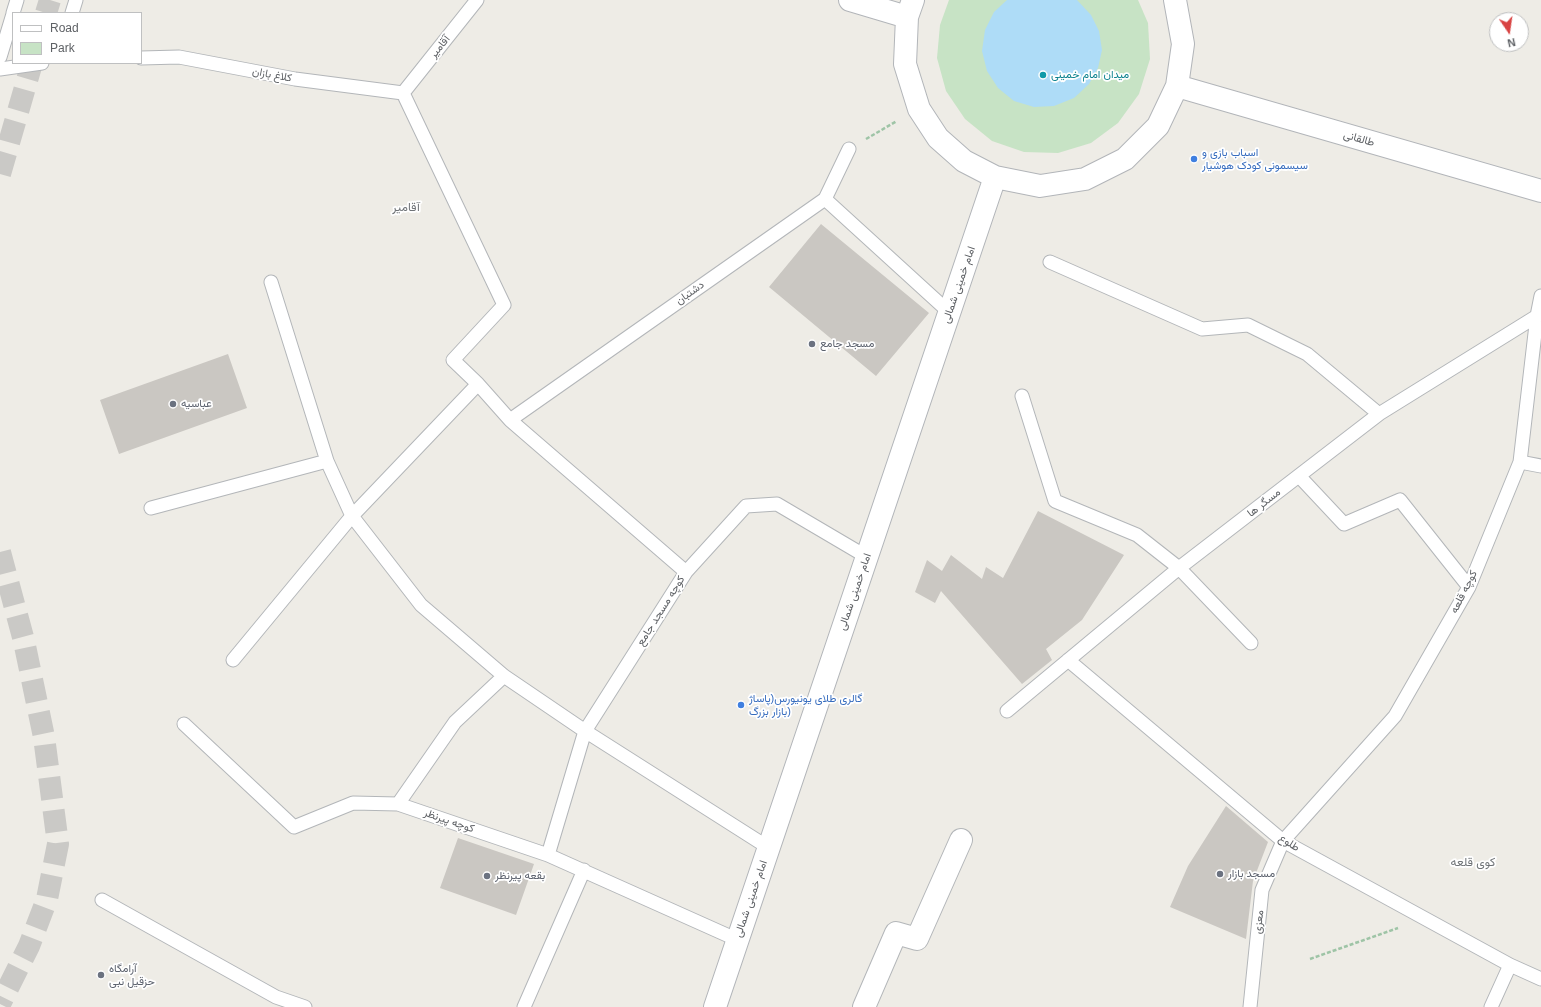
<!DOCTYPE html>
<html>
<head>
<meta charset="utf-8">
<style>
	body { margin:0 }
	#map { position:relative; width:1541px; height:1007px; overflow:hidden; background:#eeece6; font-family:Arial,sans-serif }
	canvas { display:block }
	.legend { position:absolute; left:12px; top:12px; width:130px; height:52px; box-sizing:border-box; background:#fff; border:1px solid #bfc0c1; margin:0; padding:5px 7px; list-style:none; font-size:12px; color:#5e6165 }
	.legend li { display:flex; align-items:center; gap:8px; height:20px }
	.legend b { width:20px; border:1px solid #bfc0c1 }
	.north { position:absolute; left:1489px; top:12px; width:40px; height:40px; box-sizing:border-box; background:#fff; border:1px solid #bfc0c1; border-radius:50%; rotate:167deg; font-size:11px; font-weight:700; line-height:16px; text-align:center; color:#5e6165 }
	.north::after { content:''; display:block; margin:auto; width:14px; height:18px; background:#d84342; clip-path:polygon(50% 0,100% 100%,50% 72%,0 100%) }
</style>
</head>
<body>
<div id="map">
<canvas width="1541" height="1007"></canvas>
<ul class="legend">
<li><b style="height:5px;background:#fff"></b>Road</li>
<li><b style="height:11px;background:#c7e3c5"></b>Park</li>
</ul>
<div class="north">N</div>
</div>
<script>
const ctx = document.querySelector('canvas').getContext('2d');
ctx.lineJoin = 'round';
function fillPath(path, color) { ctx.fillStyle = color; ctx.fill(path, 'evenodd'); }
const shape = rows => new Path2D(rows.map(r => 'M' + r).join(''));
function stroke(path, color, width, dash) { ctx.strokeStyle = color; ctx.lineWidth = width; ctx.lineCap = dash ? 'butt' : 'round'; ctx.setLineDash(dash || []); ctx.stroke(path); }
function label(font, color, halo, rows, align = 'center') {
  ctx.font = font + ' Arial,Vazirmatn,sans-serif'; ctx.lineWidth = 3.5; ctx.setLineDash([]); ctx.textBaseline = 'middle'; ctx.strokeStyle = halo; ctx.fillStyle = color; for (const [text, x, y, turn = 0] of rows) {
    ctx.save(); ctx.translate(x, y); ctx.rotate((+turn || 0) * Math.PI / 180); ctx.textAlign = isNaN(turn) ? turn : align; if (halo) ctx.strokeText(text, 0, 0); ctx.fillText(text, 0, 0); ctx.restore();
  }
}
fillPath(shape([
	[949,0,1138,0,1148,23,1150,59,1139,94,1118,123,1091,143,1058,153,1024,152,992,141,965,119,946,91,937,58,940,25]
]), '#c7e3c5');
fillPath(shape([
	[1007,0,1077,0,1091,15,1099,31,1102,50,1098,68,1089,84,1074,98,1054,106,1034,107,1014,101,998,88,987,71,982,51,985,30,994,12]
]), '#aedcf7');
fillPath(shape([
	[821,224,929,313,876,376,769,287],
	[228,354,247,408,119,454,100,400],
	[1038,511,1124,555,1082,620,1046,649,1052,660,1022,684,941,591,935,603,915,592,927,560,942,571,951,555,982,579,986,567,1003,578],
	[1226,806,1268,842,1253,881,1246,939,1170,907,1188,866],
	[458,838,534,864,516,915,440,888]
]), '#cac7c2');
stroke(shape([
	[46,13,50,0],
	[0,174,32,63],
	[0,552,24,641,44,737,58,844,47,899,29,946,0,1004]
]), '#cac9c6', 22, [22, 11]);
const lane = shape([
	[13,13,17,0],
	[72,13,76,0],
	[0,57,13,14],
	[141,58,179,57,295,79,403,93],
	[0,69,42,63],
	[403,93,504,305,453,360,478,384,510,420,686,572],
	[403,93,477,0],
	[825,199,950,313],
	[1050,262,1202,329,1248,325,1307,354,1379,414],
	[271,282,327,461,352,516,421,605,504,676,585,731,769,848],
	[1022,396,1055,501,1137,535,1179,568,1251,643],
	[510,420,825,199,849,149],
	[1520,462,1541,466],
	[1299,476,1344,524,1400,500,1469,587],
	[151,508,327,461],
	[233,660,352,516,478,384],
	[1068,660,1283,841,1510,965,1541,979],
	[1007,711,1179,568,1379,414,1537,316],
	[184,724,294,827,353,803,398,804,548,855,738,940],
	[398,804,455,722,504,676],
	[548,855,585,731,686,572,746,506,777,504,867,557],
	[102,900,276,997,305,1007],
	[524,1007,584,870],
	[1250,1007,1262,890,1283,841,1395,716,1469,587,1520,462,1537,316,1541,296],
	[1491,1007,1510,965]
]);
const street = shape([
	[864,1007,896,933,917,939,961,840]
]);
const secondary = shape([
	[850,0,907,17],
	[913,0,907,17,905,64,919,109,938,138,964,161,995,177,1040,186,1085,179,1125,159,1158,126,1177,86,1183,44,1175,0],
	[1177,86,1541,191],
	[715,1007,995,177]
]);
stroke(lane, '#b3b6b9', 15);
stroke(street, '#b3b6b9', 24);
stroke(secondary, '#b2b5b9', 24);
stroke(shape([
	[866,139,897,121],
	[1310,959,1398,928]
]), '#9ec4a6', 2.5, [4, 2]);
stroke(lane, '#fff', 13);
stroke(street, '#fff', 22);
stroke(secondary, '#fff', 22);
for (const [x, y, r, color] of [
	[1043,75,4,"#0f9aa8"],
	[1194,159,4,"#3f7fe0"],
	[812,344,4,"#6b7280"],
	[173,404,4,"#6b7280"],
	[741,705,4,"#3f7fe0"],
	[1220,874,4,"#6b7280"],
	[487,876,4,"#6b7280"],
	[101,975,4,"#6b7280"]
]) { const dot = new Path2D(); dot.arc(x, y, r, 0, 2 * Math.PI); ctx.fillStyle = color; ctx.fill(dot); stroke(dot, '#fff', 1.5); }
label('11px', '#5e6165', '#fff', [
	["آقامیر",440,47,-51],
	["کلاغ بازان",272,75,11],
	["طالقانی",1359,139,16],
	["امام خمینی شمالی",959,285,-71],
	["دشتبان",690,293,-35],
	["مسگر ها",1264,503,-38],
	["امام خمینی شمالی",855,592,-71],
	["کوچه قلعه",1464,592,-63],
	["کوچه مسجد جامع",661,611,-58],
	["کوچه پیرنظر",449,821,19],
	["طلوع",1289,843,32],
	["امام خمینی شمالی",751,899,-71],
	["معزی",1259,922,-84]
]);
label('11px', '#0d838f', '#fff', [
	["میدان امام خمینی",1051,75]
], 'left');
label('11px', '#366cbe', '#fff', [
	["اسباب بازی و",1202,153],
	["سیسمونی کودک هوشیار",1202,166],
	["گالری طلای یونیورس(پاساژ",749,699],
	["بازار بزرگ)",749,712]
], 'left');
label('11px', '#5b616d', '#fff', [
	["مسجد جامع",820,344],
	["عباسیه",181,404],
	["مسجد بازار",1228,874],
	["بقعه پیرنظر",495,876],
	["آرامگاه",109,969],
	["حزقیل نبی",109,982]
], 'left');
label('12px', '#6f7377', '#fff', [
	["آقامیر",406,208],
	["کوی قلعه",1473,863]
]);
</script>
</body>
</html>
